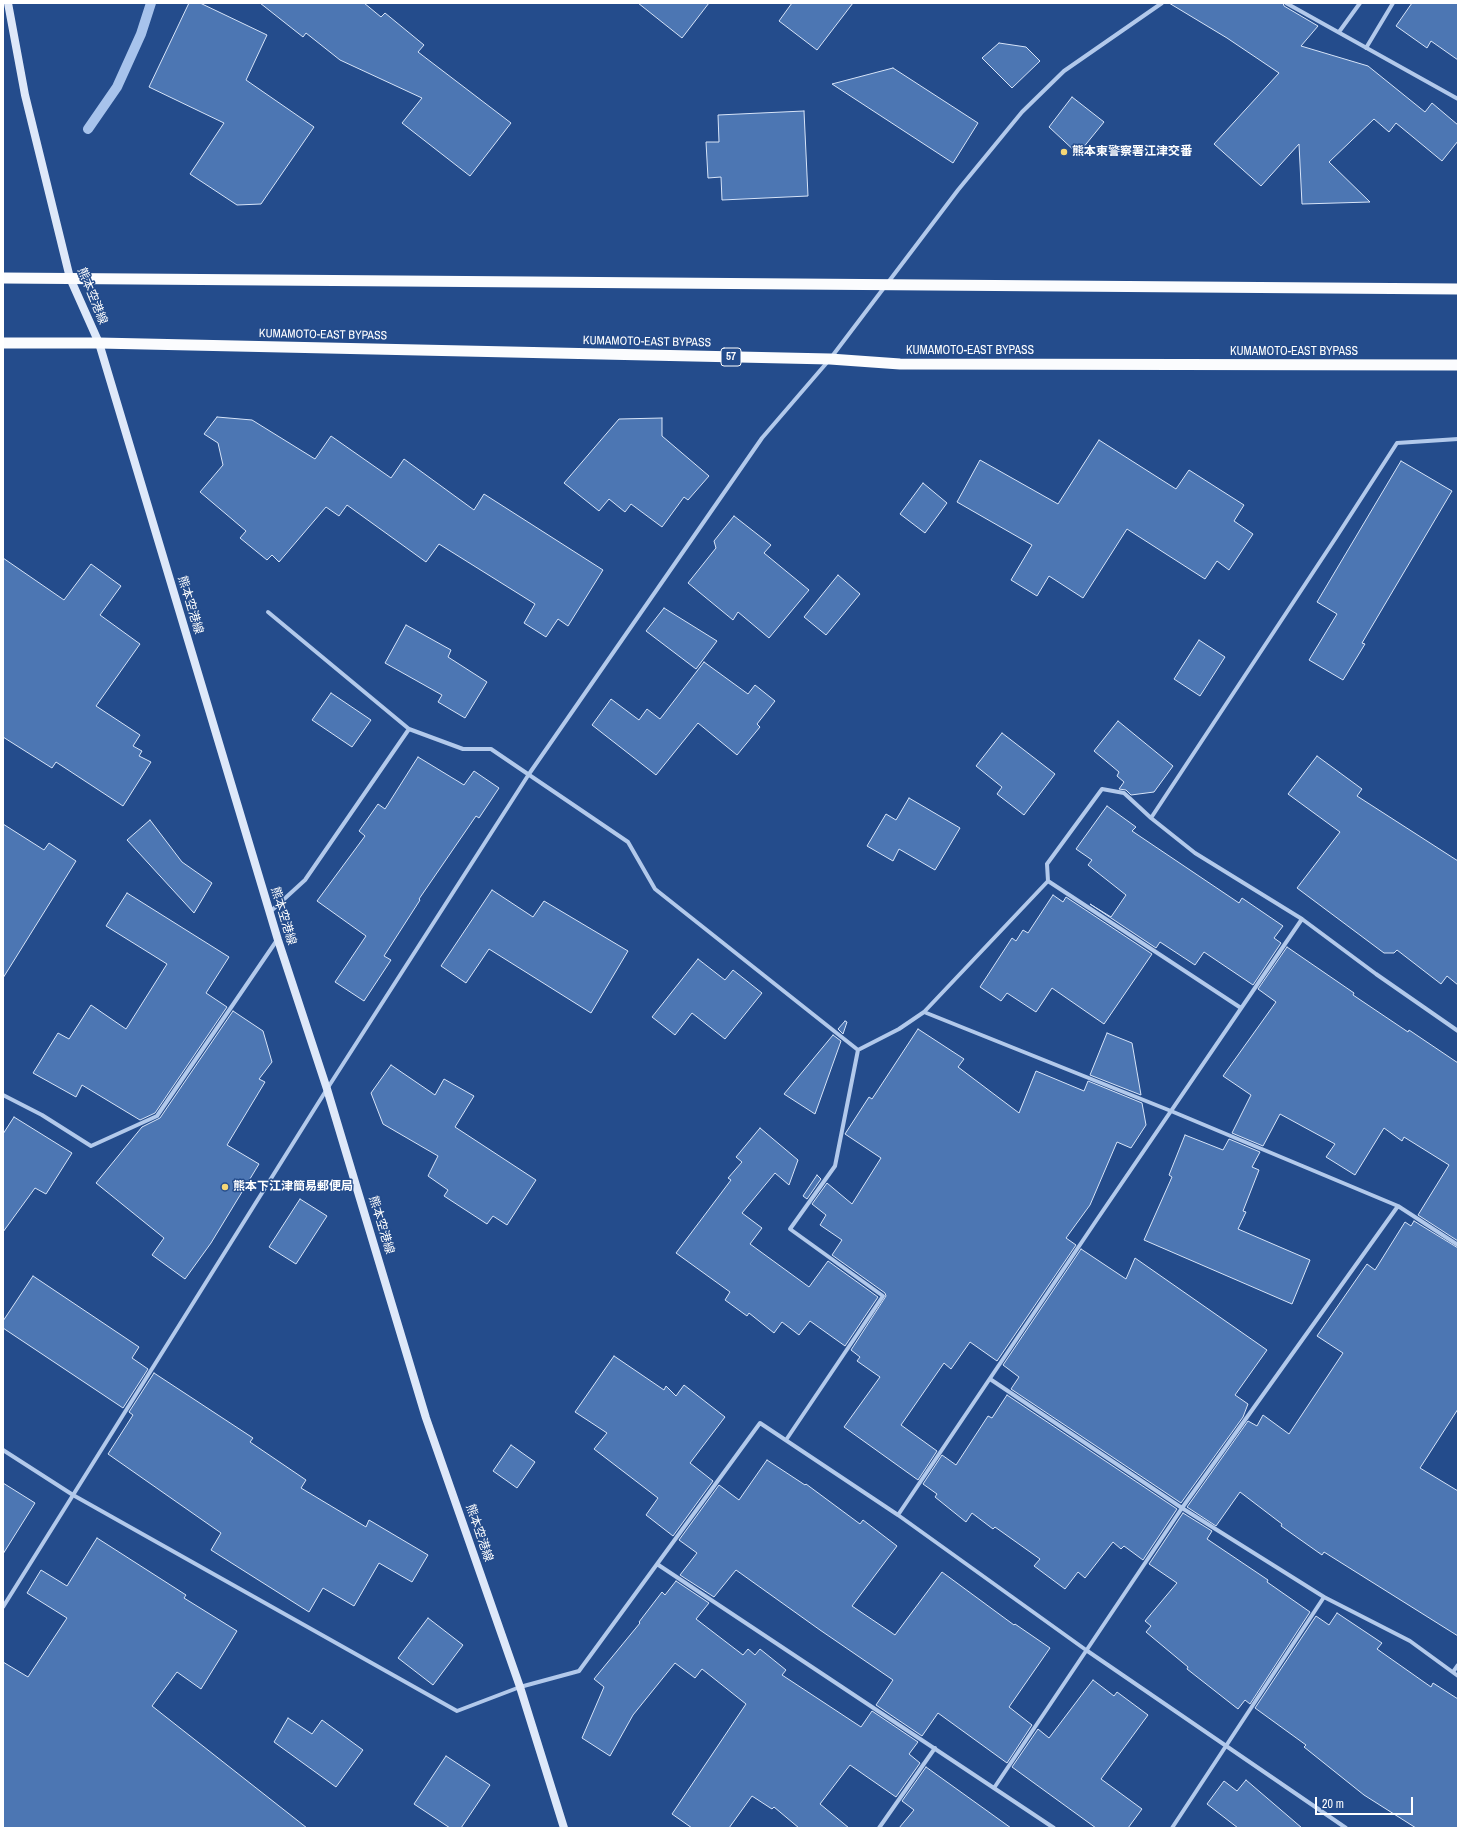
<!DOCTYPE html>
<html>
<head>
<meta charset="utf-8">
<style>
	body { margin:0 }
	#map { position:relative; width:1461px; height:1831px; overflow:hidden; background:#244c8c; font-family:"Archivo Narrow",sans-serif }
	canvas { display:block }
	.frame { position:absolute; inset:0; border:4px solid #fff; pointer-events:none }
	.scale { position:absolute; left:1315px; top:1797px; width:98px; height:18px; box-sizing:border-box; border:2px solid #fff; border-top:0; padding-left:5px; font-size:12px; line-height:14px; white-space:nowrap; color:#fff; -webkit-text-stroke:3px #244c8c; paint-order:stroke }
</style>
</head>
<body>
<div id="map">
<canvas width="1461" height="1831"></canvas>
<div class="frame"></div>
<div class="scale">20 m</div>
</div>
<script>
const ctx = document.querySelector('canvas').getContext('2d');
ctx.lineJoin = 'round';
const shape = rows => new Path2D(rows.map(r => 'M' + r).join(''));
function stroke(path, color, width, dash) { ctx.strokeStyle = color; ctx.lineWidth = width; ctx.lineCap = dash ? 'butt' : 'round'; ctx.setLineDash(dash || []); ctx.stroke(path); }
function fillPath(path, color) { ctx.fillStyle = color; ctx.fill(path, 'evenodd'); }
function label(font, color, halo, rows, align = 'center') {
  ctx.font = font + ' "Archivo Narrow","Noto Sans JP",sans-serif'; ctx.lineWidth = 3; ctx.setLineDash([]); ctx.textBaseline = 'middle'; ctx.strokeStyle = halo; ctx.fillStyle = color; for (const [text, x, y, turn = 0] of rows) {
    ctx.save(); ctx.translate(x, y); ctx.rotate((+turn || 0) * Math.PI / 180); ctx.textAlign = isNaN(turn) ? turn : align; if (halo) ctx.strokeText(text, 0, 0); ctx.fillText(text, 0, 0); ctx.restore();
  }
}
stroke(shape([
	[88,129,117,87,141,34,151,3]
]), '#a7c3ec', 10);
const building = shape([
	[189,3,200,3,267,35,246,80,314,127,261,204,237,205,190,174,224,123,149,87,189,3],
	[260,3,364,3,381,17,385,13,424,45,418,52,511,123,470,176,402,123,422,98,340,60,306,33,303,37,260,3],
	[638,3,709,3,682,38,638,3],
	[792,3,853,3,817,50,779,21,792,3],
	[1169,3,1283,3,1284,6,1318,26,1301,46,1368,66,1425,112,1432,103,1458,125,1458,141,1442,161,1396,123,1389,132,1374,119,1329,162,1370,202,1302,204,1299,144,1261,186,1214,144,1279,73,1227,38,1169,3],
	[1412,3,1458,3,1458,60,1431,41,1427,48,1396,26,1412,3],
	[999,43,1026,47,1040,61,1012,88,982,58,999,43],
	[893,68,978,123,953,163,832,84,893,68],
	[1072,97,1104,122,1078,154,1049,127,1072,97],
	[804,111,808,196,722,200,721,177,708,178,706,142,719,142,718,115,804,111],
	[217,417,252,420,315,459,331,436,391,478,404,459,474,510,484,494,603,570,568,626,558,619,546,637,524,623,535,604,439,544,426,562,347,505,339,516,326,507,279,562,272,555,267,560,240,538,246,531,200,492,223,465,218,443,204,434,217,417],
	[662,418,662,436,709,476,688,500,684,497,662,527,631,504,625,512,609,499,599,511,564,483,619,419,662,418],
	[1099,440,1176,489,1189,470,1244,505,1234,521,1253,534,1229,570,1217,561,1205,579,1127,529,1083,598,1049,576,1037,596,1011,580,1032,545,957,502,980,460,1058,504,1099,440],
	[1401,461,1452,491,1362,643,1365,644,1343,680,1309,660,1337,614,1317,602,1401,461],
	[923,483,947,503,925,533,900,514,923,483],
	[734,516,771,545,764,553,809,590,769,638,738,612,733,620,688,583,716,548,714,541,734,516],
	[3,558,64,600,91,564,121,586,100,615,140,644,96,706,140,735,133,746,142,751,139,756,151,762,123,806,56,762,52,768,3,737,3,558],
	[838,575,860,594,826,635,804,617,838,575],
	[664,608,717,641,696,669,646,631,664,608],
	[406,625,451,650,448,657,487,682,465,718,438,702,442,695,385,663,406,625],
	[1199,640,1225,657,1200,696,1174,679,1199,640],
	[704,662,748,694,755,685,775,701,757,724,760,727,737,755,698,723,656,775,592,725,611,699,639,720,647,709,660,719,704,662],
	[331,693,371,720,352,747,312,720,331,693],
	[1118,721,1173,766,1154,792,1131,795,1126,790,1119,789,1124,782,1117,776,1119,772,1094,751,1118,721],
	[1002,733,1055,774,1024,815,997,794,1002,787,976,766,1002,733],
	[1317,756,1362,789,1357,796,1458,861,1458,985,1447,976,1441,984,1397,950,1394,953,1384,953,1297,888,1340,832,1288,794,1317,756],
	[418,757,464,785,474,771,499,788,479,818,476,816,419,899,420,900,384,956,391,960,364,1001,335,982,366,936,317,901,365,836,359,831,378,804,385,809,418,757],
	[909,798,960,828,935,870,899,849,893,861,867,846,886,814,896,820,909,798],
	[1107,806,1136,827,1132,831,1239,903,1242,898,1283,926,1274,938,1281,943,1253,985,1204,952,1195,965,1160,942,1156,948,1090,904,1111,917,1126,895,1088,865,1092,860,1076,849,1107,806],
	[150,820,182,862,212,883,194,913,127,840,150,820],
	[3,824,44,850,49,843,76,861,3,978,3,824],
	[492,890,533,917,544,901,628,951,591,1013,489,949,466,983,441,966,492,890],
	[127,893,229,957,206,993,227,1007,155,1113,140,1120,82,1085,76,1097,33,1073,58,1033,69,1039,91,1005,126,1029,167,964,106,926,127,893],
	[1053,895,1063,902,1066,897,1152,954,1104,1024,1052,988,1036,1012,1007,993,1001,1001,980,987,1012,938,1016,941,1023,930,1028,933,1053,895],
	[1287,947,1354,993,1353,995,1408,1032,1409,1030,1458,1063,1458,1241,1418,1215,1449,1165,1404,1137,1402,1141,1384,1128,1355,1175,1326,1157,1335,1144,1280,1114,1263,1146,1232,1133,1251,1095,1223,1076,1276,1002,1258,989,1287,947],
	[698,959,725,980,733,970,762,993,725,1039,692,1013,675,1035,652,1017,698,959],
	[233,1011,263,1031,272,1062,259,1079,265,1082,227,1145,259,1164,211,1243,185,1279,152,1255,164,1238,96,1183,142,1127,160,1118,233,1011],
	[845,1021,847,1022,843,1034,838,1029,845,1021],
	[918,1029,964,1059,958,1067,1019,1113,1036,1071,1084,1091,1088,1081,1142,1103,1146,1125,1131,1148,1117,1142,1090,1205,1066,1238,1076,1245,997,1361,970,1342,951,1369,944,1363,901,1425,937,1451,918,1480,844,1427,880,1377,857,1361,860,1357,851,1350,886,1296,885,1293,832,1255,842,1240,820,1225,826,1215,812,1204,827,1183,852,1204,881,1158,845,1134,869,1097,872,1099,918,1029],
	[1107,1033,1132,1043,1141,1095,1090,1075,1107,1033],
	[833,1035,841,1041,815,1114,784,1094,833,1035],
	[391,1065,435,1095,444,1079,474,1096,455,1127,536,1180,507,1225,493,1216,487,1224,444,1196,448,1190,428,1176,438,1156,383,1124,371,1093,391,1065],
	[14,1117,72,1153,46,1194,35,1188,3,1232,3,1134,14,1117],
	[760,1128,798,1160,789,1185,775,1173,742,1213,762,1228,750,1244,809,1287,828,1261,878,1297,845,1346,810,1321,799,1335,782,1322,774,1333,749,1313,747,1316,725,1300,730,1292,676,1253,731,1180,728,1178,742,1162,736,1157,760,1128],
	[1185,1135,1223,1150,1229,1139,1260,1152,1252,1167,1259,1170,1243,1211,1246,1212,1238,1229,1310,1260,1292,1304,1144,1240,1172,1177,1169,1175,1185,1135],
	[817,1175,821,1179,807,1199,803,1196,817,1175],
	[300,1199,327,1216,296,1264,269,1247,300,1199],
	[1414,1221,1458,1248,1458,1409,1420,1468,1458,1491,1458,1636,1324,1552,1322,1555,1281,1526,1282,1524,1240,1492,1216,1526,1187,1507,1248,1421,1257,1426,1263,1415,1289,1434,1343,1353,1317,1336,1367,1264,1375,1270,1405,1222,1411,1226,1414,1221],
	[1081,1249,1126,1279,1135,1258,1267,1350,1235,1395,1248,1404,1243,1417,1181,1503,1011,1389,1019,1377,1003,1365,1081,1249],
	[33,1276,139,1347,132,1358,148,1369,123,1408,3,1328,3,1321,33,1276],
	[614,1356,664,1390,666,1386,676,1396,684,1385,725,1417,690,1463,713,1481,673,1536,646,1515,658,1498,594,1449,607,1433,575,1412,614,1356],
	[154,1373,253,1438,250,1442,306,1480,301,1488,366,1527,369,1520,428,1555,412,1582,379,1563,354,1606,323,1588,309,1612,211,1550,221,1533,108,1454,133,1415,129,1412,154,1373],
	[1007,1395,1177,1509,1143,1560,1124,1546,1121,1549,1113,1542,1085,1578,1078,1572,1065,1589,1034,1566,1040,1559,995,1527,993,1529,972,1513,966,1522,935,1497,937,1494,923,1484,942,1455,956,1465,988,1416,992,1418,1007,1395],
	[511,1445,535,1462,517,1488,493,1471,511,1445],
	[767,1460,805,1485,806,1484,860,1524,863,1520,897,1546,852,1606,895,1635,942,1572,1014,1625,1015,1624,1050,1648,1009,1707,1032,1725,1007,1763,938,1713,922,1736,876,1705,893,1680,820,1630,736,1570,714,1597,680,1575,697,1553,679,1540,719,1485,739,1500,767,1460],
	[3,1483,35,1503,3,1554,3,1483],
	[1183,1513,1212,1531,1207,1539,1268,1580,1267,1582,1310,1612,1250,1704,1245,1700,1238,1709,1187,1669,1188,1667,1146,1632,1151,1626,1145,1621,1177,1583,1149,1564,1183,1513],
	[97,1538,186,1595,184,1598,237,1631,201,1689,177,1672,152,1706,307,1828,3,1828,3,1662,28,1677,67,1618,27,1593,41,1570,67,1586,97,1538],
	[676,1581,709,1603,696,1619,743,1655,748,1649,755,1655,760,1649,786,1670,782,1675,861,1727,872,1711,918,1742,909,1754,920,1763,896,1797,850,1765,820,1804,849,1828,799,1828,774,1807,772,1809,752,1796,729,1828,692,1828,672,1814,746,1704,702,1669,695,1678,675,1663,633,1715,610,1756,582,1738,604,1687,594,1679,640,1623,639,1622,662,1592,665,1595,676,1581],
	[1337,1613,1382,1643,1377,1649,1431,1687,1433,1683,1458,1699,1458,1828,1416,1828,1364,1795,1304,1747,1306,1745,1255,1708,1316,1616,1329,1625,1337,1613],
	[428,1618,463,1645,433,1685,398,1658,428,1618],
	[1093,1680,1114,1696,1117,1692,1148,1715,1101,1779,1142,1809,1128,1828,1096,1828,1012,1767,1038,1729,1049,1738,1093,1680],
	[288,1718,312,1734,322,1720,363,1750,336,1787,274,1742,288,1718],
	[446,1756,490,1785,461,1828,450,1828,414,1804,446,1756],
	[926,1767,1011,1828,899,1828,914,1810,902,1801,926,1767],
	[1246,1780,1302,1828,1238,1828,1207,1804,1224,1781,1237,1791,1246,1780]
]);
fillPath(building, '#4c76b3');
stroke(building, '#d7e4f8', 1);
stroke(shape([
	[1286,3,1458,99],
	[1339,32,1360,3],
	[1366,48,1393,3],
	[268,612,409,729,463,749,491,749,628,842,655,889,858,1050,899,1029,924,1012,1048,881,1047,864,1102,789,1124,793,1151,818,1195,853,1302,919,1376,974,1458,1031],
	[1151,818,1337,536,1397,443,1458,439],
	[1048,881,1241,1008],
	[270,912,305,880,409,729],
	[924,1012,1171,1111,1398,1206,1182,1508,994,1788],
	[3,1095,42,1115,91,1146,157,1116,277,940],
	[1398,1206,1458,1245],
	[990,1379,1182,1508,1324,1597,1410,1641,1458,1676],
	[786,1440,883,1296,790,1229,835,1166,858,1050],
	[3,1450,73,1495,457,1711,520,1687,579,1671,760,1423,898,1515,1086,1650,1346,1828],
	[898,1515,1098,1218,1302,919],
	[657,1564,1054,1828],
	[3,1607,327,1089,529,774,762,438,830,359,958,190,1022,112,1064,71,1162,3],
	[1453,1672,1458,1665],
	[879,1828,935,1748],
	[1172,1828,1324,1597]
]), '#b2c9eb', 4);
stroke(shape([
	[8,3,25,95,70,278,99,343,278,940,327,1089,426,1418,520,1687,564,1828]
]), '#dee8f9', 8);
stroke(shape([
	[3,278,1458,289],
	[3,343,99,343,830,359,900,364,1458,365]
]), '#fbfcfe', 11);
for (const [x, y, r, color] of [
	[1064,152,4,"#f5d776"],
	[225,1187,4,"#f5d776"]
]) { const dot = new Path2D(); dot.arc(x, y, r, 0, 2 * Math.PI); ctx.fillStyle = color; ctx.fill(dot); stroke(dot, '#244c8c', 1.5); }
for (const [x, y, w] of [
	[731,357,20]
]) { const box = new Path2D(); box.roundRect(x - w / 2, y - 9, w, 18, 3); ctx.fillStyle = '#244c8c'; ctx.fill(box); stroke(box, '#fff', 1); }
label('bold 11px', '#fff', null, [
	["57",731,357]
]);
label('bold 12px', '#fff', '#244c8c', [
	["熊本東警察署江津交番",1072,152],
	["熊本下江津簡易郵便局",233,1187]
], 'left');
label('12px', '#fff', '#244c8c', [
	["熊本空港線",92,296,68],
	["KUMAMOTO-EAST BYPASS",323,335,1],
	["KUMAMOTO-EAST BYPASS",647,342,1],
	["KUMAMOTO-EAST BYPASS",970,351],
	["KUMAMOTO-EAST BYPASS",1294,352],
	["熊本空港線",190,605,73],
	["熊本空港線",283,916,73],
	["熊本空港線",381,1225,73],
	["熊本空港線",479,1533,71]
]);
</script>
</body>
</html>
